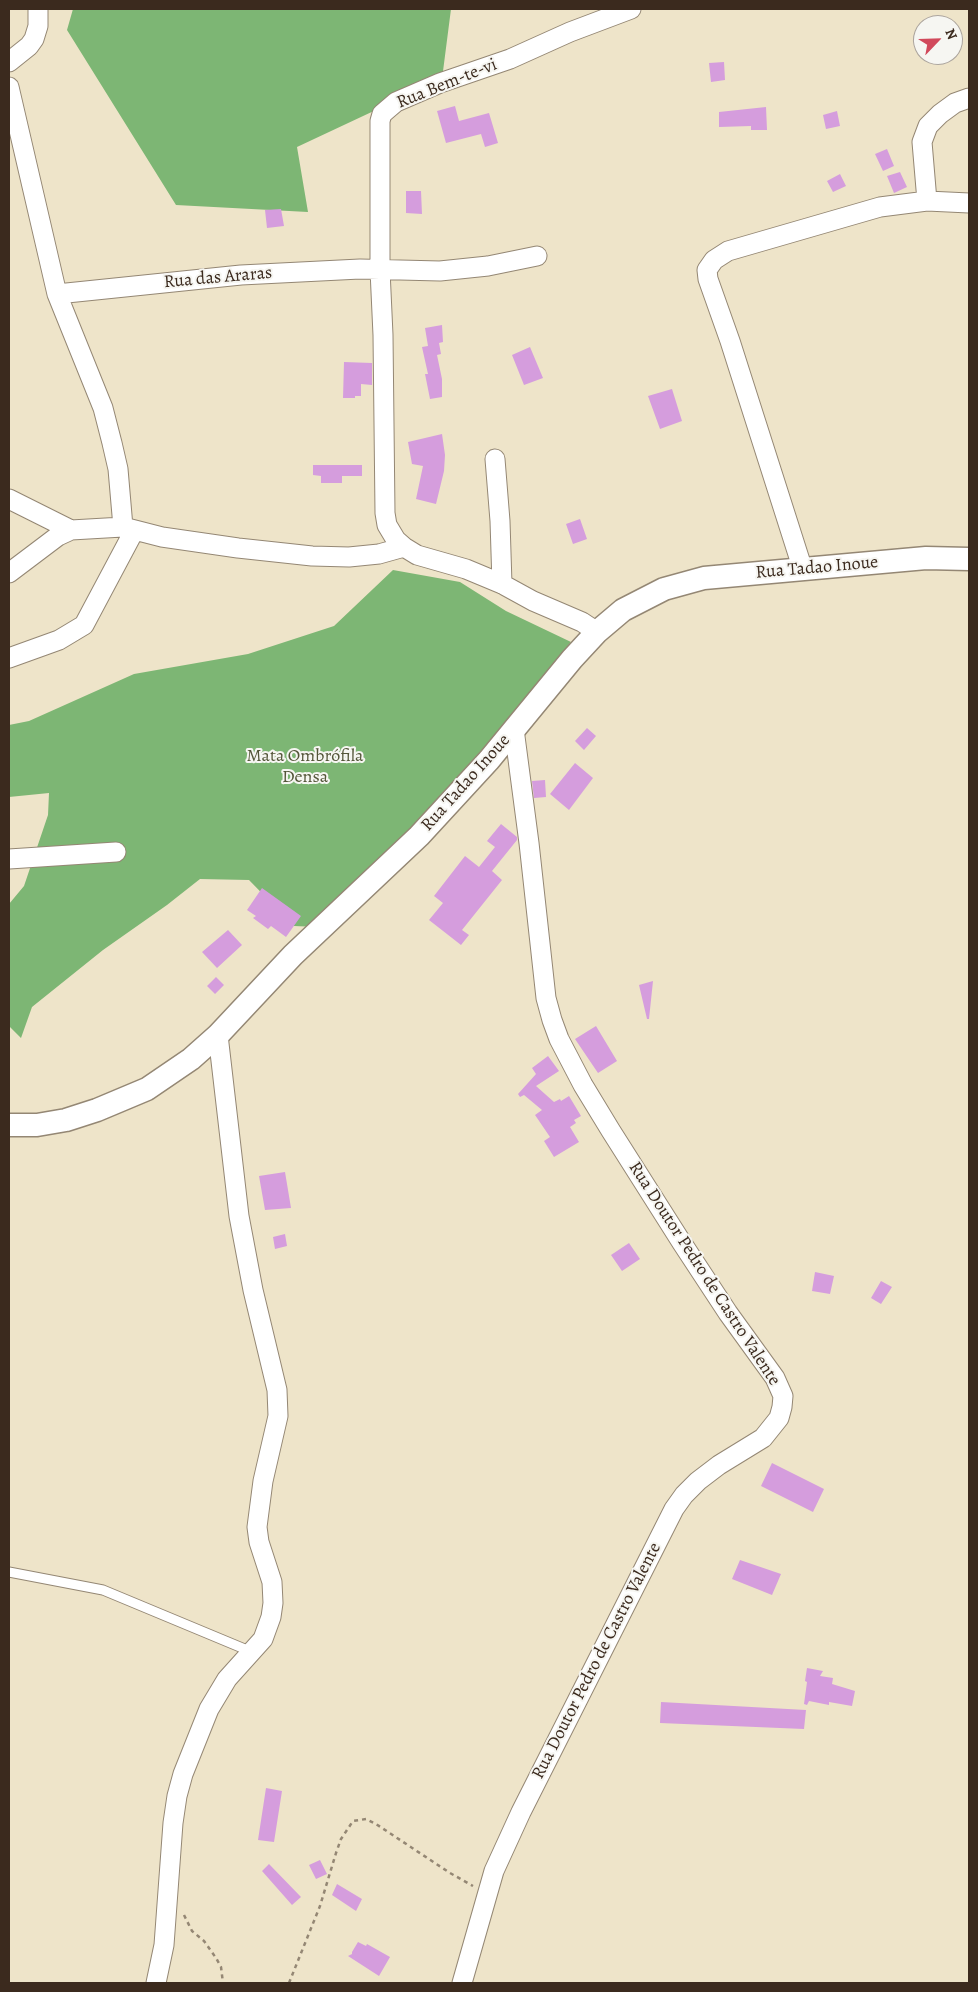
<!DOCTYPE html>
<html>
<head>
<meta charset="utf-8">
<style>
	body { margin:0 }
	#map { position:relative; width:978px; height:1992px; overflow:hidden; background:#eee4c9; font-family:Alegreya,serif }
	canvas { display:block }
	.frame { position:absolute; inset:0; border:10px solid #3b2a1e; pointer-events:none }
	.north { position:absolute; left:913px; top:15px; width:50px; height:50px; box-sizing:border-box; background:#f6f6f2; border:1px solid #aba49d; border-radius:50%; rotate:66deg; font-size:14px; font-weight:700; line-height:20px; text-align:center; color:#3b2a1e }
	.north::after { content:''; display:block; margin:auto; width:18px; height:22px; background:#d1495b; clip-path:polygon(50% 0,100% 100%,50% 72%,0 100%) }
</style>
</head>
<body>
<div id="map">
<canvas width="978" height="1992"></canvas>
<div class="frame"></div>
<div class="north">N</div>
</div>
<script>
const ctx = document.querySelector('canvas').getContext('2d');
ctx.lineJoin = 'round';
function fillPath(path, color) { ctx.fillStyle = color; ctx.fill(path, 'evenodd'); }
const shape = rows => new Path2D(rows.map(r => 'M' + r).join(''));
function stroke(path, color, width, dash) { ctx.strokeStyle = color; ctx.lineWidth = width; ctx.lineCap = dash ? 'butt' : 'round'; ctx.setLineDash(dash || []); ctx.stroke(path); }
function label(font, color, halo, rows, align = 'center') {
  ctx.font = font + ' Alegreya,serif'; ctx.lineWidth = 4; ctx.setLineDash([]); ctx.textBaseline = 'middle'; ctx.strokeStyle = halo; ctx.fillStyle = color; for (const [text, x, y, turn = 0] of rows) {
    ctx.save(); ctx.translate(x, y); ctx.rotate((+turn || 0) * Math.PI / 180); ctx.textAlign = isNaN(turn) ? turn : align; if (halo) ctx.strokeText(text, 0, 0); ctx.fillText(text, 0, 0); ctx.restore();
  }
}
fillPath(shape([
	[73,9,451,9,442,79,297,147,308,212,176,205,67,30],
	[393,570,460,582,506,611,571,642,387,866,318,927,294,926,249,880,200,879,167,905,103,950,32,1007,21,1038,9,1026,9,904,24,886,48,815,49,793,9,797,9,725,29,721,134,674,248,654,334,626]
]), '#7db674');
fillPath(shape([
	[724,62,725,80,711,82,709,63],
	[455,106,459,121,489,113,498,143,485,147,481,134,446,143,437,111],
	[766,107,767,130,751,130,751,126,719,127,719,112],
	[837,111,840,126,826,129,823,115],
	[887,149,894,166,883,171,875,154],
	[900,172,907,187,894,193,887,176],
	[840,174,846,186,833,192,827,181],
	[406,191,421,191,422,214,406,213],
	[281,209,284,226,267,228,265,210],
	[442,325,443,342,439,343,441,354,437,355,442,379,442,397,430,399,425,374,428,374,422,347,428,346,425,328],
	[530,347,543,378,524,385,512,355],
	[344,362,372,363,372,385,361,384,361,396,355,396,355,398,343,398],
	[672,389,682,421,660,429,648,396],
	[442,434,445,455,444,471,436,504,416,499,423,466,412,464,408,442],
	[313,465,362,465,362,476,342,476,342,483,321,483,321,476,313,475],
	[580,519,587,539,573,544,566,524],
	[587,728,596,736,584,750,575,741],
	[575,763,593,778,569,810,550,794],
	[545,780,546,797,534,798,532,781],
	[501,824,517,837,517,840,492,871,502,880,462,930,469,935,461,945,429,920,443,903,434,896,465,856,479,867,495,847,487,841],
	[262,888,301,916,286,937,271,926,268,929,253,918,256,916,247,910],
	[228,930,242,945,217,968,202,952],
	[216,977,224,985,215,994,207,986],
	[653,981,649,1019,647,1019,639,985],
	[596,1026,617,1061,598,1073,575,1039],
	[548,1056,559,1071,536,1086,554,1102,560,1099,561,1101,569,1096,581,1116,574,1120,576,1123,570,1127,579,1142,554,1157,544,1141,550,1137,535,1115,542,1110,524,1095,520,1097,518,1094,536,1074,532,1068],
	[285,1172,291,1208,265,1210,259,1176],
	[285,1234,287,1246,275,1249,273,1237],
	[629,1243,640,1259,622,1271,611,1255],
	[815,1272,834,1276,830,1294,812,1291],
	[881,1281,892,1287,881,1304,871,1298],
	[772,1463,824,1489,813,1512,761,1486],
	[740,1560,781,1574,772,1595,732,1579],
	[807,1668,823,1671,820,1676,833,1678,832,1684,855,1691,852,1706,829,1702,829,1705,809,1701,807,1705,804,1704,807,1682,805,1681],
	[661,1702,806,1710,804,1729,660,1723],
	[266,1788,282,1791,274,1842,258,1840],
	[320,1860,327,1874,316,1879,309,1865],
	[269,1864,301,1897,292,1905,262,1871],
	[337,1884,362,1899,356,1911,332,1895],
	[358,1942,366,1946,367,1944,390,1957,379,1976,348,1956,352,1954,352,1952]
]), '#d59ddd');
const service = shape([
	[9,1572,103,1590,252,1652]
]);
const minor = shape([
	[9,62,29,46,34,39,38,26,38,9],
	[9,87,57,294,103,408,112,443,118,469,123,527,162,537,238,548,312,556,349,557,379,554,404,547],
	[927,201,922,142,928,126,940,114,955,103,969,98],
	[57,294,241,275,360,269,440,271,488,266,537,256],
	[495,459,500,521,502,584],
	[9,499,71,530],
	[803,570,730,341,708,279,707,270,714,260,728,251,880,207,927,201,969,203],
	[9,573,58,536,71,530,123,527],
	[597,632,582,622,533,601,502,584,466,569,417,555,404,547,396,540,387,525,385,513,383,335,380,270,380,121,382,114,396,102,440,83,510,59,570,32,631,9],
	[9,658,59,640,84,625,134,531],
	[9,859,116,852],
	[156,1983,164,1945,173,1823,177,1796,183,1774,209,1709,227,1679,263,1639,271,1617,273,1603,272,1582,259,1542,257,1527,263,1481,278,1416,277,1390,253,1290,239,1216,218,1035],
	[462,1983,494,1871,521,1812,674,1509,684,1495,698,1481,719,1465,763,1438,779,1418,782,1407,783,1396,775,1378,728,1313,682,1243,611,1131,583,1085,559,1039,552,1020,546,998,529,843,514,729]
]);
const tertiary = shape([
	[9,1125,37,1125,66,1120,97,1110,147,1089,191,1059,218,1035,293,955,419,836,489,760,572,659,597,632,623,610,664,589,704,578,926,558,969,559]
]);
stroke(service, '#948774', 11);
stroke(minor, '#948774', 21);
stroke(tertiary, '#948774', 25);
stroke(shape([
	[184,1915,192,1931,204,1941,216,1958,221,1967,223,1983],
	[289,1983,320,1906,336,1853,341,1839,353,1821,366,1819,376,1824,450,1873,473,1886]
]), '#948774', 2.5, [4, 4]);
stroke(service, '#fff', 9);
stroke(minor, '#fff', 19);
stroke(tertiary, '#fff', 22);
label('18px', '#3b2a1e', '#f6f6f2', [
	["Rua Bem-te-vi",447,84,-22],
	["Rua das Araras",218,278,-5],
	["Rua Tadao Inoue",817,568,-5],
	["Rua Tadao Inoue",466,783,-48],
	["Rua Doutor Pedro de Castro Valente",704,1274,57],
	["Rua Doutor Pedro de Castro Valente",597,1661,-63]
]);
label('18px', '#535538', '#f6f6f2', [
	["Mata Ombrófila",305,757],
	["Densa",305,778]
]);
</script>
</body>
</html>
